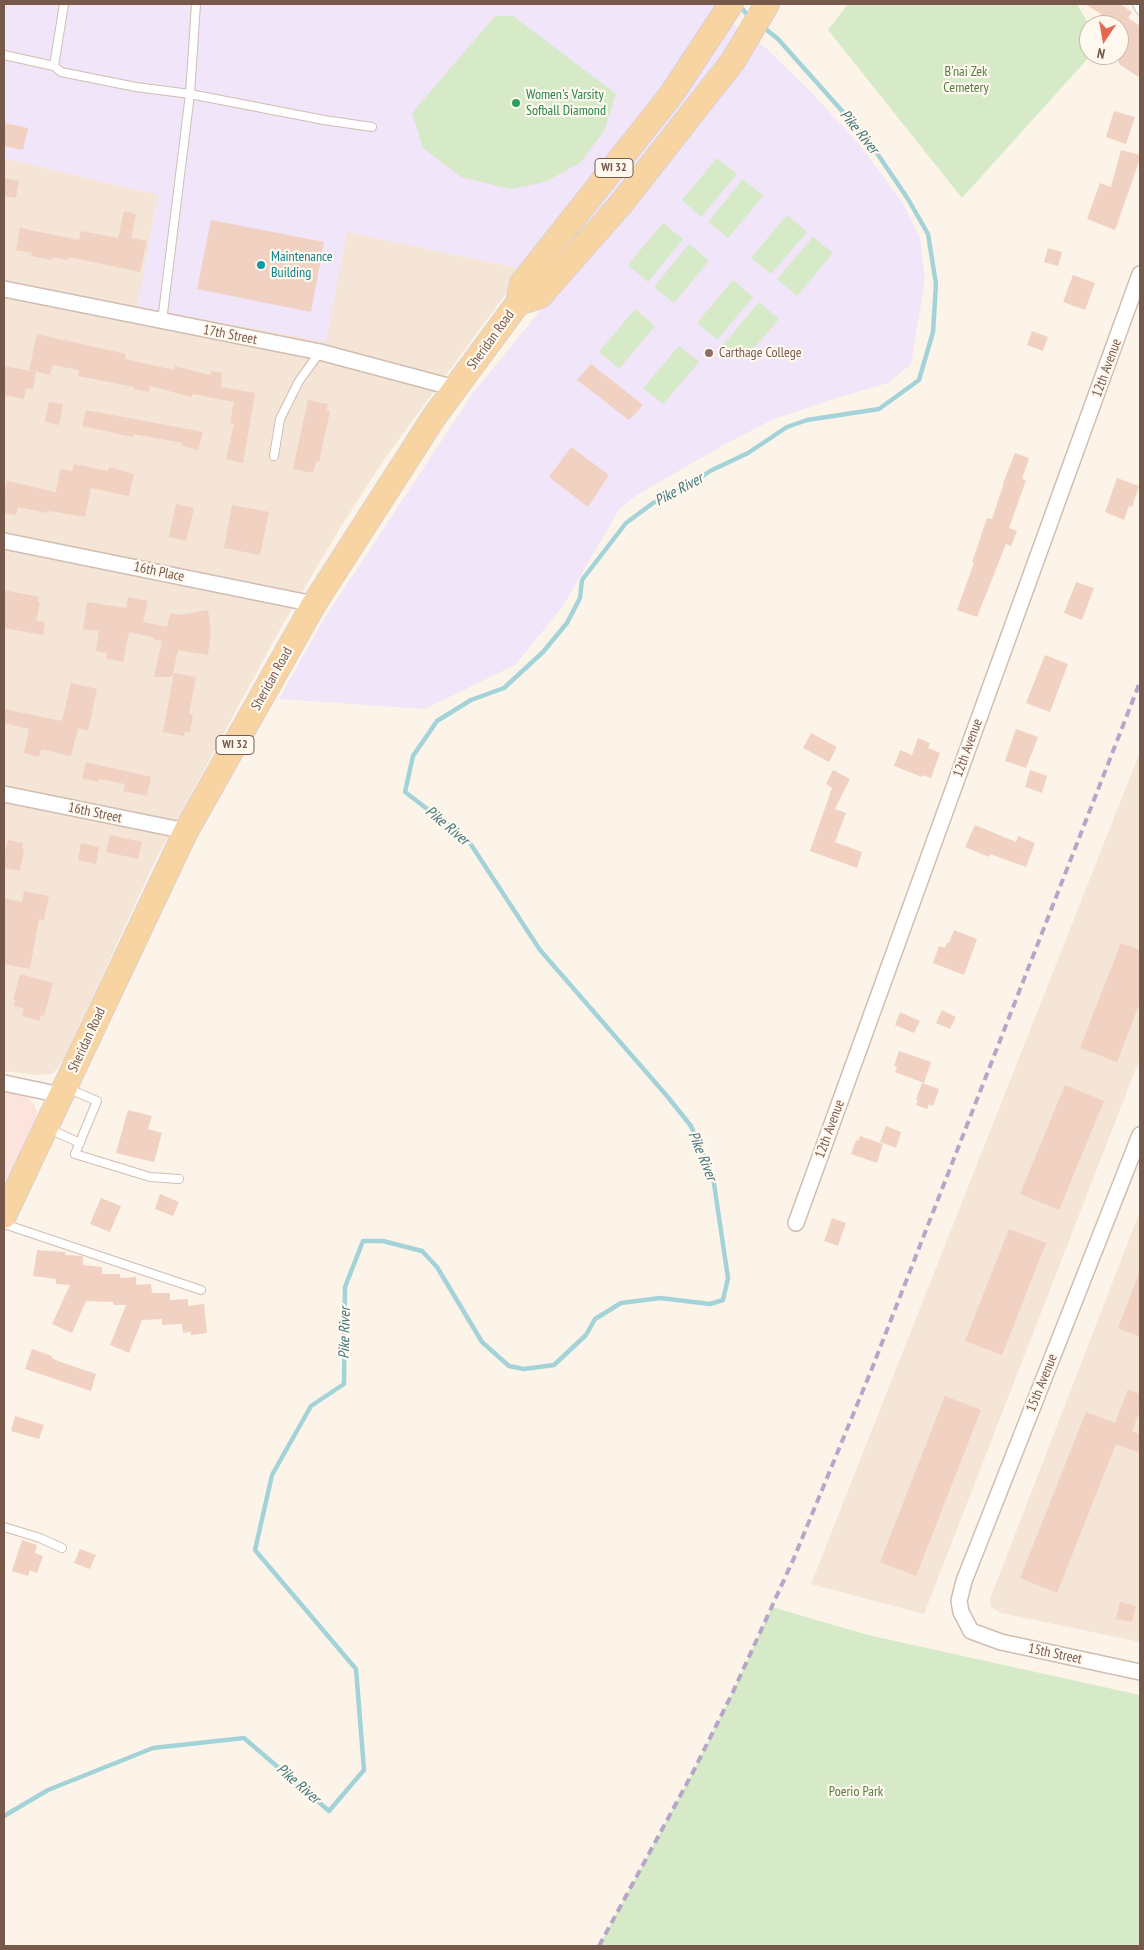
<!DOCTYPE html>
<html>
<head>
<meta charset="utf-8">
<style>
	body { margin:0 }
	#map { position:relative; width:1144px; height:1950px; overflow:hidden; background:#fcf4e9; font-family:"PT Sans Narrow",sans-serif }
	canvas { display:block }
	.frame { position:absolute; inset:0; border:5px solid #77594c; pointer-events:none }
	.north { position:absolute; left:1079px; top:15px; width:50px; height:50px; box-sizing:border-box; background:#fff8ef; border:1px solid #c9b8ae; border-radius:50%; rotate:192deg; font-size:14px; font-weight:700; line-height:20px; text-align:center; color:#77594c }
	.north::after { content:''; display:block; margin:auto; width:18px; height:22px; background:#e46850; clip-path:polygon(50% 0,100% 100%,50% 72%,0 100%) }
</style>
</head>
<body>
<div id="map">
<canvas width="1144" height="1950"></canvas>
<div class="frame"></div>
<div class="north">N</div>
</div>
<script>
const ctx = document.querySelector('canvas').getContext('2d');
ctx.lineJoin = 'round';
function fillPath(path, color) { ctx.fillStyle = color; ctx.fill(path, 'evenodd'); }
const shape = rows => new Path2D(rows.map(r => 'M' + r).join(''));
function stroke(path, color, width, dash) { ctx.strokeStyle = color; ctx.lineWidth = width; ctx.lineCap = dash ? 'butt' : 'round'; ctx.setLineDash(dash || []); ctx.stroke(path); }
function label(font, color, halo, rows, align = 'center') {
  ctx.font = font + ' "PT Sans Narrow",sans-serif'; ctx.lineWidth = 4.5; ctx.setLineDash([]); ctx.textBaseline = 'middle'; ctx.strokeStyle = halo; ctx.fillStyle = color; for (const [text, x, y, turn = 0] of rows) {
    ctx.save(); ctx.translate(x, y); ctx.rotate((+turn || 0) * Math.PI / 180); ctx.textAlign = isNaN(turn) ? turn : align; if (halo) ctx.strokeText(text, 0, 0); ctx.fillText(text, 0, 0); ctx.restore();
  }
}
fillPath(shape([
	[4,158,158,195,138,307,347,232,524,269,383,461,340,528,279,631,156,859,65,1057,57,1069,52,1074,36,1075,4,1071],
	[1140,752,1140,1058,924,1614,811,1584],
	[1140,1211,1140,1642,1001,1613,991,1607,990,1599]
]), '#f4e5d7');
fillPath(shape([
	[4,1091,27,1097,34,1104,37,1112,34,1123,6,1184,4,1183]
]), '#fce4dd');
fillPath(shape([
	[4,4,742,4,731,23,767,49,810,91,859,144,902,202,920,238,925,280,911,364,888,383,836,398,772,420,727,443,637,495,620,508,563,606,515,665,425,709,279,699,322,622,473,393,547,302,524,269,347,232,326,342,137,307,158,195,4,158]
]), '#f1e5f9');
fillPath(shape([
	[848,4,1077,4,1089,25,1089,55,1091,55,962,198,828,30],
	[495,16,513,16,616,94,604,131,580,163,545,182,510,189,461,177,423,148,412,113],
	[717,158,737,174,701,217,682,200],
	[743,179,763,196,728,238,708,222],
	[787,215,807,232,771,274,751,258],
	[663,223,683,239,648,282,628,265],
	[813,237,833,253,797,296,777,279],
	[689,244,709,261,674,303,654,287],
	[733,280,753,297,717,340,697,323],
	[759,302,779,319,743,361,723,345],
	[635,309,655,326,619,369,599,352],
	[679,346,699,362,663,404,643,388],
	[772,1607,868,1635,1140,1695,1140,1946,599,1946,692,1774,732,1694]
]), '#d7eac7');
stroke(shape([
	[739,5,750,18],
	[4,1816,48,1790,153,1748,244,1738,329,1811,364,1770,356,1669,255,1550,272,1475,311,1406,344,1384,345,1287,363,1241,383,1241,422,1251,437,1267,482,1342,509,1366,524,1369,554,1365,586,1335,595,1319,621,1303,660,1298,710,1304,723,1300,728,1278,713,1177,691,1126,667,1096,540,950,468,840,405,792,413,756,437,721,471,700,504,688,543,652,567,623,580,598,582,580,626,523,653,503,689,486,710,471,748,453,787,427,807,420,879,409,919,380,933,332,936,284,928,234,908,199,868,140,778,39,763,27]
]), '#a3d3d8', 4.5);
fillPath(shape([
	[1085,4,1120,4,1132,12,1128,18,1140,26,1140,78,1119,64,1119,61,1115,58,1119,55,1119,25,1093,25,1101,14],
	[1114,111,1135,117,1126,144,1106,137],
	[4,123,28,128,23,150,4,146],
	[1121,150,1140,155,1140,159,1115,230,1087,219,1100,183,1111,187],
	[4,178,19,181,16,198,4,196],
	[124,211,136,214,131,238,147,241,140,272,69,257,68,260,52,257,51,260,31,256,32,253,16,250,20,228,79,240,81,231,118,238],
	[211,220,324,242,311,312,197,289],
	[1048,248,1062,252,1058,266,1044,262],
	[1073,275,1095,283,1085,310,1063,302],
	[1032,331,1048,337,1043,351,1027,345],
	[37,334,126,354,125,359,174,370,175,366,210,375,211,371,222,373,221,387,255,393,243,463,226,459,234,424,230,423,234,402,192,394,191,397,150,386,149,392,134,389,134,387,78,376,79,370,53,365,50,375,29,370],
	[591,364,643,405,629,420,577,380],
	[4,366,36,372,33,389,26,388,24,399,4,395],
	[308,400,328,404,326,411,330,411,319,462,316,461,313,473,293,469],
	[49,402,63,404,59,425,45,422],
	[86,410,203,432,198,450,182,446,183,443,134,434,133,437,82,426],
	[571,447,609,475,588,507,549,477],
	[1015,453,1029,458,1022,479,1026,480,1009,528,1017,531,1011,546,1006,544,977,617,957,610,974,563,972,563,987,518,992,519,1004,483,1003,483],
	[74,464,108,471,109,467,134,474,129,496,91,488,85,517,56,512,48,511,47,513,18,507,16,515,4,513,4,497,7,481,56,492,60,469,72,471],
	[1117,478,1139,486,1132,507,1129,506,1124,520,1105,512],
	[176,504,194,508,186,541,169,537],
	[232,505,269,512,260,555,224,548],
	[1076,582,1094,588,1082,620,1064,613],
	[4,590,39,597,38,602,40,603,36,621,45,622,43,635,4,628],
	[128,597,148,601,143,622,167,627,170,613,179,615,208,610,211,632,208,655,178,650,172,677,154,677,162,641,153,639,153,637,129,632,123,662,106,658,107,653,96,651,99,631,83,629,87,602,126,608],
	[1045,655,1068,664,1050,712,1026,703],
	[174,673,196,677,189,714,193,715,190,732,185,732,184,736,163,732],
	[71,683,97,689,88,731,78,728,71,756,41,749,39,757,24,753,29,729,4,723,4,709,62,721],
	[1016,729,1038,737,1026,768,1005,761],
	[811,733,837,747,829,762,803,748],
	[918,738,930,743,928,748,940,753,931,778,922,775,922,777,894,766,900,750,912,755],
	[86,762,151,777,147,796,123,791,125,784,99,779,98,782,82,778],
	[833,770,850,779,835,809,846,813,835,842,862,852,857,868,810,851,832,788,826,784],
	[1030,770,1047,776,1042,793,1025,787],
	[975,825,1016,842,1018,836,1035,843,1026,867,990,854,989,857,965,847],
	[110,835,142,842,138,859,106,852],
	[8,840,23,843,22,848,24,849,20,871,4,868,4,857],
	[81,843,99,847,96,864,78,860],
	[24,891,49,896,44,920,39,919,30,969,4,964,4,898,22,902],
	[954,930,977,939,964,975,933,963,939,946,945,948,947,943,949,943],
	[1121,943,1140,950,1140,1002,1117,1062,1080,1048],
	[20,974,53,983,44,1016,41,1015,39,1021,22,1016,24,1009,14,1006,15,1000,13,1000],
	[942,1010,956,1017,950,1029,936,1023],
	[900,1012,920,1021,914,1033,895,1025],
	[899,1051,931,1062,924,1083,895,1072,897,1067,894,1066],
	[922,1083,939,1089,933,1106,929,1104,927,1109,916,1105,918,1100,916,1099],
	[1065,1085,1104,1101,1059,1210,1020,1194],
	[128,1110,152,1116,148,1129,162,1133,154,1162,116,1153],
	[886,1126,901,1132,896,1148,880,1142],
	[860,1136,883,1144,877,1163,851,1154,856,1140,858,1141],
	[160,1194,179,1202,173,1216,155,1209],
	[101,1198,121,1206,110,1232,90,1224],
	[832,1218,846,1223,838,1246,824,1241],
	[1009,1229,1046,1243,1002,1355,965,1341],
	[37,1250,65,1252,65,1255,83,1256,83,1265,102,1267,102,1274,120,1274,120,1278,136,1277,136,1285,151,1284,152,1293,170,1293,170,1300,188,1299,188,1306,204,1304,207,1333,191,1335,191,1332,183,1333,182,1324,162,1325,162,1319,142,1320,129,1353,110,1345,126,1305,114,1305,113,1302,86,1301,72,1333,52,1324,70,1285,56,1284,56,1279,33,1276],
	[1139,1273,1140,1273,1140,1337,1118,1328],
	[32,1349,52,1356,52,1358,58,1361,96,1374,91,1391,25,1369],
	[1128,1389,1140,1394,1140,1410,1132,1431,1140,1434,1140,1453,1116,1444,1057,1593,1020,1578,1086,1412,1115,1423],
	[945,1396,981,1410,916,1576,880,1562],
	[15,1416,44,1425,39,1439,11,1431],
	[22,1540,37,1545,35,1553,43,1556,37,1573,30,1570,28,1576,12,1571],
	[80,1549,96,1555,90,1569,74,1563],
	[1120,1602,1136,1606,1132,1622,1116,1619]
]), '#f1d1c1');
const lane = shape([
	[64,4,54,66,61,72,136,87,190,94,324,120,372,127],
	[1137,4,1140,10],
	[4,55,54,66],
	[162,321,190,94,196,4],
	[274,456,280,419,299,381,320,352],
	[67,1088,97,1101,75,1154,150,1177,179,1179],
	[47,1128,80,1143],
	[4,1224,201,1290],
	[4,1527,40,1538,62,1548]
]);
const street = shape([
	[4,289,320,352,455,388],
	[4,541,314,604],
	[4,794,186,831],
	[4,1083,61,1095],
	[1140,1135,964,1581,959,1601,961,1612,971,1631,1001,1642,1140,1672],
	[796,1223,1140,274]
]);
const primary = shape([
	[518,303,540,296,620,205,733,61,767,4],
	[4,1216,186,831,314,604,434,417,518,303,522,283,671,95,731,4]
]);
stroke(lane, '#d1bdb1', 10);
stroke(street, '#d1bdb1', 18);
stroke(primary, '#d9d1cd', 26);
stroke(lane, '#fff', 8);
stroke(street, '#fff', 15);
stroke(primary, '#f9d4a3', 24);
stroke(shape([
	[599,1946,692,1774,732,1694,794,1558,871,1371,1140,682]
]), '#b6a6c7', 4, [8, 5]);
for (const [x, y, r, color] of [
	[516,103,5,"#2e9e5b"],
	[261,265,5,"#0f9aa8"],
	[709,353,5,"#8d6e63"]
]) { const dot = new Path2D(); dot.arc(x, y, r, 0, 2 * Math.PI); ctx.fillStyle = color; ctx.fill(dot); stroke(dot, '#fff8ef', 2); }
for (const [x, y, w] of [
	[614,168,38],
	[235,745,38]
]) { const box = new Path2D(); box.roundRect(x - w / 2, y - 9.5, w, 19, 4); ctx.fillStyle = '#fff8ef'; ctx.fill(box); stroke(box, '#77594c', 1); }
label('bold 12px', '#77594c', null, [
	["WI 32",614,168],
	["WI 32",235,745]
]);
label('14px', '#587c44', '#fff8ef', [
	["B'nai Zek",966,72],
	["Cemetery",966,88],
	["Poerio Park",856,1792]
]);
label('14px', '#27864d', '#fff8ef', [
	["Women's Varsity",526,95],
	["Sofball Diamond",526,111]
], 'left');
label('14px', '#0d838f', '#fff8ef', [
	["Maintenance",271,257],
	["Building",271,273]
], 'left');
label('14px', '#77594c', '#fff8ef', [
	["17th Street",230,335,11],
	["Sheridan Road",491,340,-54],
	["12th Avenue",1107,368,-70],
	["16th Place",159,572,12],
	["Sheridan Road",272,679,-61],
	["12th Avenue",968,748,-70],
	["16th Street",95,813,12],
	["Sheridan Road",87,1040,-65],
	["12th Avenue",830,1129,-70],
	["15th Avenue",1042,1383,-68],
	["15th Street",1055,1654,12]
]);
label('14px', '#785e54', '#fff8ef', [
	["Carthage College",719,353]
], 'left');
label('italic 15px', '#40767c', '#fff8ef', [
	["Pike River",859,132,51],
	["Pike River",679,490,-28],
	["Pike River",447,826,40],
	["Pike River",702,1156,68],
	["Pike River",345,1333,-89],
	["Pike River",298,1784,41]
]);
</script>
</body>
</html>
